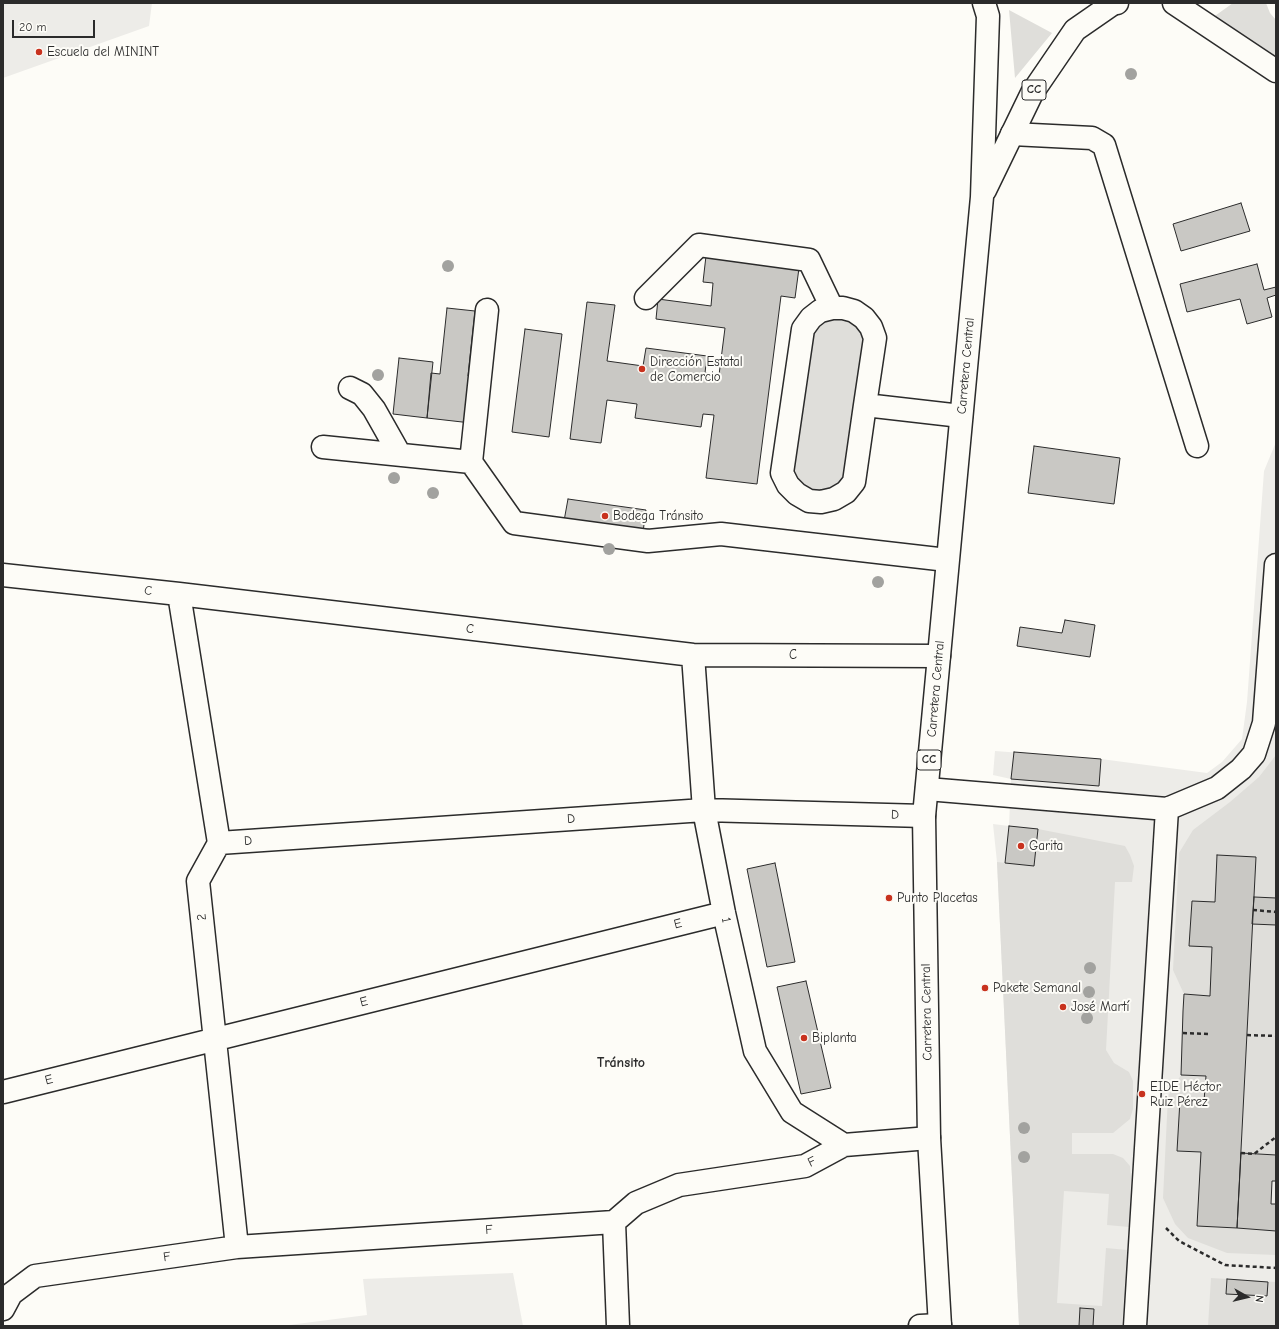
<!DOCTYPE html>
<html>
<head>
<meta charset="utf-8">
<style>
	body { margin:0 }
	#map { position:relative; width:1279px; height:1329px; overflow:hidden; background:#fdfcf7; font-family:"Comic Neue",sans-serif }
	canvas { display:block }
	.frame { position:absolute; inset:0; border:4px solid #2b2b2b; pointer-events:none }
	.north { position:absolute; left:1227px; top:1277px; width:40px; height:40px; -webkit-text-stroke:3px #fdfcf7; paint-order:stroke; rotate:98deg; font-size:11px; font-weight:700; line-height:16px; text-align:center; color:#2b2b2b }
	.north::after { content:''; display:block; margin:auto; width:14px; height:18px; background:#2b2b2b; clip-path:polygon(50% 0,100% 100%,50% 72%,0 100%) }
	.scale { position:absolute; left:12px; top:20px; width:83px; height:18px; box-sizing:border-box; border:2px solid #2b2b2b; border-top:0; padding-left:5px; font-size:12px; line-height:14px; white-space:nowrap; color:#2b2b2b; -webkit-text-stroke:3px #fdfcf7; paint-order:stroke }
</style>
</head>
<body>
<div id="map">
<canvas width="1279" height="1329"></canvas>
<div class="frame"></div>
<div class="north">N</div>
<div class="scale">20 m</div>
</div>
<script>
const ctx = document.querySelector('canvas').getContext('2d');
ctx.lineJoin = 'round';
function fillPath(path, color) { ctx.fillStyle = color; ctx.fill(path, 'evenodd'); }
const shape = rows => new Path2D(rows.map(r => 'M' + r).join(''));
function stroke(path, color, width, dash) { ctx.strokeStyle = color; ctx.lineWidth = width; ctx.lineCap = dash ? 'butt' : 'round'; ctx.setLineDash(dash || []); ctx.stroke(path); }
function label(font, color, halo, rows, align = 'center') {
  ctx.font = font + ' "Comic Neue",sans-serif'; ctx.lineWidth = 4; ctx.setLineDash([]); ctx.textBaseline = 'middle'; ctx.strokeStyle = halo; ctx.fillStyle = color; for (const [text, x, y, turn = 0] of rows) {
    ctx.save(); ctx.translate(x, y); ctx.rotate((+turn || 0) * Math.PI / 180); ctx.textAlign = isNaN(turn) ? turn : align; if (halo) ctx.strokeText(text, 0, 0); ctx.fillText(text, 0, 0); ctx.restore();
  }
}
fillPath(shape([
	[3,3,152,3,149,26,3,78],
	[1276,442,1276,1326,1019,1326,997,862,993,824,1009,826,1011,779,993,775,995,751,1101,759,1207,773,1222,762,1242,739,1247,702,1264,471],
	[513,1273,523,1326,281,1326,367,1315,363,1279]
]), '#edece8');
fillPath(shape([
	[1233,3,1266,3,1270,13,1276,20,1276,58,1212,18],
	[1009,10,1052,33,1015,78],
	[841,318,851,321,859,327,865,336,849,472,837,488,820,493,803,487,792,473,809,338,821,322,831,319],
	[1276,755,1276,898,1254,897,1256,857,1217,855,1215,902,1192,901,1189,946,1212,947,1210,996,1184,994,1173,970,1179,853,1193,830,1230,802,1259,777],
	[1038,829,1125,846,1130,855,1134,866,1132,882,1115,882,1106,1050,1114,1063,1129,1072,1133,1081,1133,1109,1130,1119,1113,1133,1072,1133,1072,1154,1113,1154,1123,1158,1130,1166,1131,1177,1129,1227,1107,1225,1109,1194,1064,1191,1057,1303,1102,1306,1106,1248,1127,1250,1122,1326,1019,1326,997,862,1034,866],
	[1252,924,1276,925,1276,1155,1241,1153],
	[1181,1075,1206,1076,1204,1101,1177,1151,1201,1152,1197,1226,1276,1231,1276,1255,1227,1253,1188,1238,1175,1224,1163,1198,1168,1096],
	[1211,1278,1276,1282,1276,1326,1208,1326]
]), '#dfdeda');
const building = shape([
	[1241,203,1250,231,1181,251,1173,224,1241,203],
	[706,256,799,268,795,298,781,296,757,484,706,478,714,415,703,414,701,427,635,418,637,404,607,400,601,443,570,439,587,302,615,305,607,361,643,366,646,348,707,356,705,373,719,375,725,328,656,319,658,299,711,306,713,283,703,282,706,256],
	[1257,264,1264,290,1276,287,1276,295,1267,298,1272,317,1247,324,1240,299,1187,312,1180,284,1257,264],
	[447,308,475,311,468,376,475,377,471,423,427,418,431,373,440,374,447,308],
	[525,329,562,334,549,437,512,432,525,329],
	[399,358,433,362,427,418,393,414,399,358],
	[1034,446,1120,458,1114,504,1028,493,1034,446],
	[568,499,646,510,643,532,564,521,568,499],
	[1065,620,1095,625,1090,657,1017,646,1020,627,1062,633,1065,620],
	[1014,752,1101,759,1099,786,1011,779,1014,752],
	[1009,826,1038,829,1034,866,1005,863,1009,826],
	[1217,855,1256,857,1237,1228,1197,1226,1201,1152,1177,1151,1180,1100,1204,1101,1206,1076,1181,1075,1183,1011,1184,994,1210,996,1212,947,1189,946,1192,901,1215,902,1217,855],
	[775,863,795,962,767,967,747,869,775,863],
	[1254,897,1276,898,1276,925,1252,924,1254,897],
	[806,981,831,1088,801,1094,777,987,806,981],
	[1241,1153,1276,1155,1276,1181,1272,1181,1271,1204,1276,1204,1276,1231,1237,1228,1241,1153],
	[1227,1279,1268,1282,1267,1296,1226,1294,1227,1279],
	[1080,1308,1094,1309,1093,1326,1079,1326,1080,1308]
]);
fillPath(building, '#c9c8c4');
stroke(building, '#2b2b2b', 1);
const minor = shape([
	[1174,3,1276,71],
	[1012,134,1092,138,1104,145,1197,446],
	[646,298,699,245,809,260,832,308],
	[350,388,362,394,374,409,400,455],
	[865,405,854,482,846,492,834,499,821,502,809,501,797,494,788,485,782,473,803,329,811,318,820,311,832,308,843,308,854,311,864,318,871,327,875,338,865,405,961,416],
	[323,447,471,462,487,310],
	[471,462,514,523,648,541,721,534,947,560],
	[3,575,179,594,693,655,939,656],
	[179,594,219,843,198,881,237,1247],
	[693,655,704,810,724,913,755,1051,792,1112,844,1145],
	[927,789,1167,809],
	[219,843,704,810,924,816],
	[3,1092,724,913],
	[614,1222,618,1326],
	[3,1309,11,1294,35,1276,237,1247,614,1222,636,1203,679,1185,805,1166,844,1145,929,1138],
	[920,1326,940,1325],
	[1135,1326,1167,809,1217,788,1241,769,1254,754,1264,723,1276,565]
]);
const major = shape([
	[985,190,1032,93,1075,30,1114,3],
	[940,1326,929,1138,924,816,982,197,988,16,984,3]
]);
const highway = shape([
	[1112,3,1117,3]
]);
stroke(minor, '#2b2b2b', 25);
stroke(major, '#2b2b2b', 25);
stroke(highway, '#2b2b2b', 25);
stroke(shape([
	[1253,910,1276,912],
	[1108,1009,1129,1009],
	[1183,1033,1208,1034],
	[1247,1035,1276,1036],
	[1241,1153,1254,1154,1276,1137],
	[1166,1228,1179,1241,1225,1265,1276,1268]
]), '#2b2b2b', 2.5, [4, 3]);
stroke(minor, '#fdfcf7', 22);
stroke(major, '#fdfcf7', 22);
stroke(highway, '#fdfcf7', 22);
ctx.fillStyle = '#a2a29f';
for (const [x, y] of [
	[1131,74],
	[448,266],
	[378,375],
	[394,478],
	[433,493],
	[609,549],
	[878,582],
	[1090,968],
	[1089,992],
	[1087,1018],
	[1024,1128],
	[1024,1157]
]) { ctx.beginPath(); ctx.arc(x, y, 6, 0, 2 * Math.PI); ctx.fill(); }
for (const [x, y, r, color] of [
	[39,52,4,"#c8321e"],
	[642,369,4,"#c8321e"],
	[605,516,4,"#c8321e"],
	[1021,846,4,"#c8321e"],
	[889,898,4,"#c8321e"],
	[985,988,4,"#c8321e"],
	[1063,1007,4,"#c8321e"],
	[804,1038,4,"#c8321e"],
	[1142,1094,4,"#c8321e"]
]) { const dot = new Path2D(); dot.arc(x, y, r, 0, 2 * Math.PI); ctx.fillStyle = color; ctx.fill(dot); stroke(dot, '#fdfcf7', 1.5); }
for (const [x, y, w] of [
	[1034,90,24],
	[929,760,24]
]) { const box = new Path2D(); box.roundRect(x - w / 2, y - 10, w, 20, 3); ctx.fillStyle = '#fdfcf7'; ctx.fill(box); stroke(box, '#2b2b2b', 1); }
label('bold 12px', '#2b2b2b', null, [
	["CC",1034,90],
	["CC",929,760]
]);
label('13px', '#2b2b2b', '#fdfcf7', [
	["Escuela del MININT",47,52],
	["Dirección Estatal",650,362],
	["de Comercio",650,377],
	["Bodega Tránsito",613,516],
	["Garita",1029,846],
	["Punto Placetas",897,898],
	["Pakete Semanal",993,988],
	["José Martí",1071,1007],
	["Biplanta",812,1038],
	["EIDE Héctor",1150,1087],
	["Ruiz Pérez",1150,1102]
], 'left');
label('13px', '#2b2b2b', '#fdfcf7', [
	["Carretera Central",966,366,-85],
	["C",148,591,6],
	["C",470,629,7],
	["C",793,655],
	["Carretera Central",936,689,-85],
	["D",895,815,2],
	["D",571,819,-4],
	["D",248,841,-4],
	["2",202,917,-96],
	["1",726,920,78],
	["E",678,924,-14],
	["E",364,1002,-14],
	["Carretera Central",927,1012,-91],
	["E",49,1080,-14],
	["F",812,1162,-26],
	["F",489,1230,-4],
	["F",167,1257,-8]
]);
label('bold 14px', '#2b2b2b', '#fdfcf7', [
	["Tránsito",621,1063]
]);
</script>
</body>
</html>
